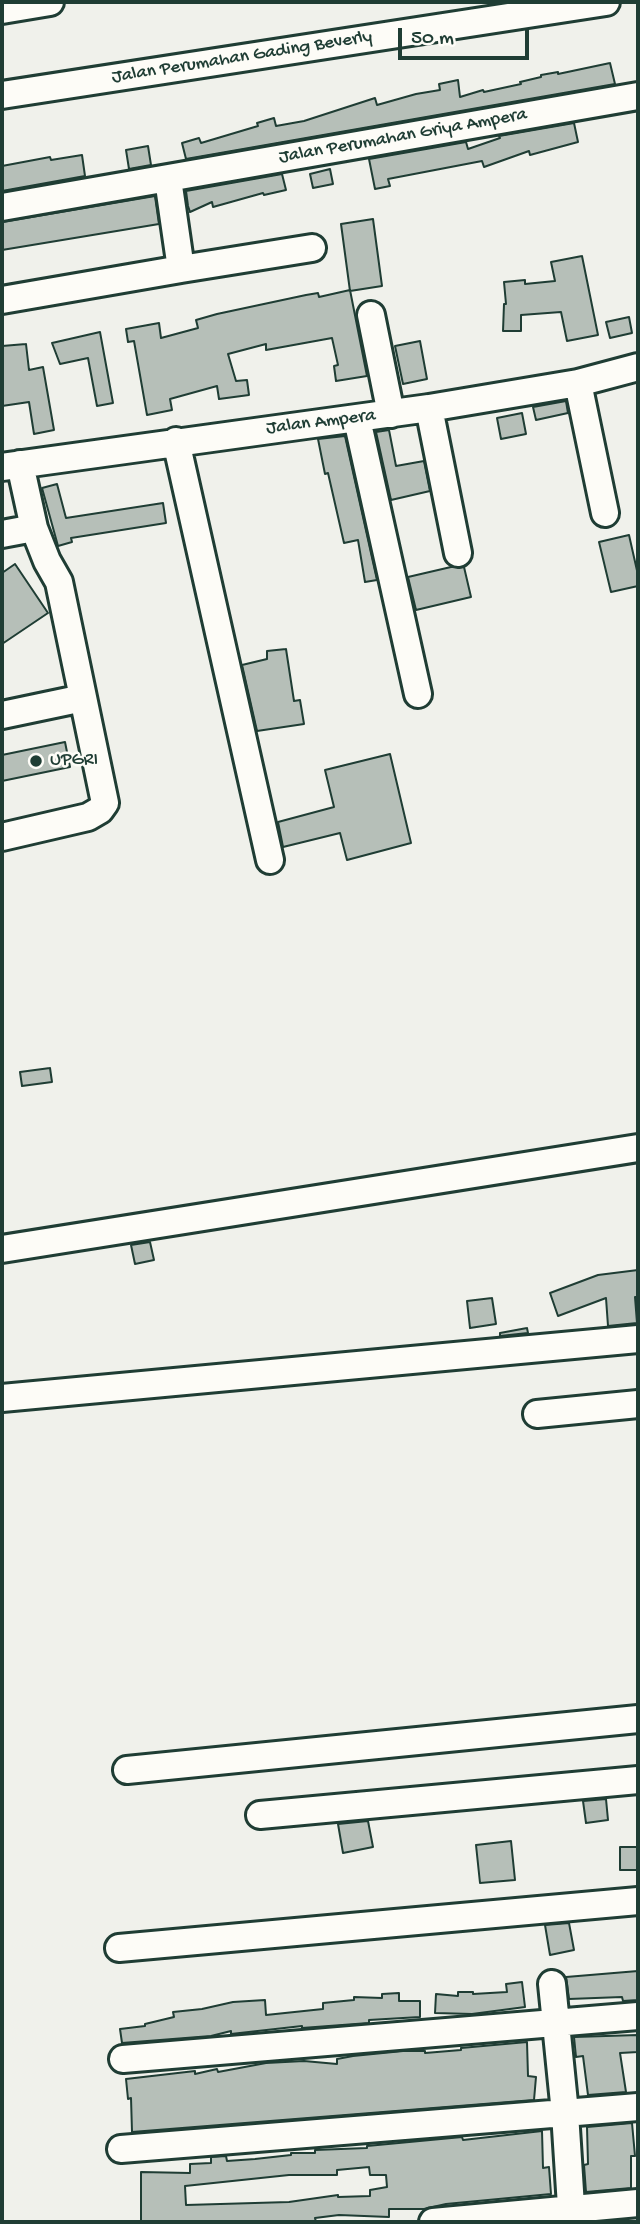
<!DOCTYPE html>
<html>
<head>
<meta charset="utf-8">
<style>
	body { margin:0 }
	#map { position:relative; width:640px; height:2224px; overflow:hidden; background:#f0f1eb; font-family:"Gochi Hand",sans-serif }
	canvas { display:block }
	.frame { position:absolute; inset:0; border:4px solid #1f3d34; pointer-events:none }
	.scale { position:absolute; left:398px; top:28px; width:131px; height:32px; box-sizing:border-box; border:4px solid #1f3d34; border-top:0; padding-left:9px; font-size:21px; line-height:24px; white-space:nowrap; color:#1f3d34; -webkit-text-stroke:5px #fdfcf7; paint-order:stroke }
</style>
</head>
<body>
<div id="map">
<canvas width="640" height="2224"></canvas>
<div class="frame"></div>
<div class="scale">50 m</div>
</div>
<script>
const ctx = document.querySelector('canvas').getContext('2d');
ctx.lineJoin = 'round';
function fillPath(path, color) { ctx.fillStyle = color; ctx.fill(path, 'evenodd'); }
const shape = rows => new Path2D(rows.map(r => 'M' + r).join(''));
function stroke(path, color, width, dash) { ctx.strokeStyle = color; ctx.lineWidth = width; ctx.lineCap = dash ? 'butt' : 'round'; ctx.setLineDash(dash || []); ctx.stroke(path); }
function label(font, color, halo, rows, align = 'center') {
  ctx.font = font + ' "Gochi Hand",sans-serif'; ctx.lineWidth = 5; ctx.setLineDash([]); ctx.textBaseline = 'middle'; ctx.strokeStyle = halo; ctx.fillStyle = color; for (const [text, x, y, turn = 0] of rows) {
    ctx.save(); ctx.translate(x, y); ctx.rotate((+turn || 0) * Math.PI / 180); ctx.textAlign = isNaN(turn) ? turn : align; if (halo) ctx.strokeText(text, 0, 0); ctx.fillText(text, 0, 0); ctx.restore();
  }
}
const building = shape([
	[610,63,615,84,186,159,182,143,199,138,201,143,258,126,257,123,274,118,276,126,304,121,375,98,377,105,416,94,440,90,439,84,458,80,460,97,483,90,484,92,521,84,520,82,541,77,541,75,558,72,558,74,610,63],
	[574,123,578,142,530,155,529,151,484,167,482,161,388,179,390,186,375,189,369,159,466,142,468,149,500,138,499,136,574,123],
	[148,146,151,165,129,169,126,150,148,146],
	[82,155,85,176,2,191,2,166,50,157,51,160,82,155],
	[330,169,333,184,313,188,310,174,330,169],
	[282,174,286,190,264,195,263,193,213,207,212,202,190,212,188,206,186,191,282,174],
	[155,196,159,224,2,250,2,222,155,196],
	[373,219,382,286,350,291,341,224,373,219],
	[582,256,598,335,567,341,561,312,521,315,521,331,503,331,504,304,506,304,504,282,525,280,525,284,555,281,551,262,582,256],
	[350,290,367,376,336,381,334,366,338,365,332,338,266,350,266,344,228,354,236,381,247,380,249,395,219,399,217,386,170,399,172,410,147,415,134,341,128,342,126,329,159,323,161,338,198,328,196,320,217,314,306,295,318,293,319,297,350,290],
	[629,317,632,333,610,338,606,322,629,317],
	[100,332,113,403,97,406,88,358,60,364,52,343,100,332],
	[420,341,427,379,403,384,395,346,420,341],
	[26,344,29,370,43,367,54,430,34,434,29,402,2,406,2,346,26,344],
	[566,401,568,413,536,420,533,407,566,401],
	[522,413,526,434,501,439,497,418,522,413],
	[389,430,396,466,424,461,430,491,391,500,376,432,389,430],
	[345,436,377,580,365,582,358,540,344,543,328,473,325,474,318,439,345,436],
	[57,484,66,518,163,503,166,523,71,538,72,542,58,546,42,488,57,484],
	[629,535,638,575,638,586,611,592,599,542,629,535],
	[15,564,48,613,2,644,2,573,15,564],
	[451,567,464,567,471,597,416,610,408,577,451,567],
	[286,649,294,701,300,700,304,724,257,731,242,665,267,659,267,651,286,649],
	[65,742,70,767,2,781,2,755,65,742],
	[390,754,411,843,347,860,340,833,283,847,278,822,334,807,325,770,390,754],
	[50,1068,52,1082,22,1086,20,1072,50,1068],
	[150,1242,154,1260,135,1264,131,1245,150,1242],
	[638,1270,638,1297,635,1297,637,1323,608,1326,606,1298,558,1316,550,1293,598,1275,638,1270],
	[492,1298,496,1324,470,1328,467,1301,492,1298],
	[527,1328,528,1333,500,1336,500,1333,527,1328],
	[606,1799,608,1820,586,1823,583,1801,606,1799],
	[368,1821,373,1847,343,1853,338,1824,368,1821],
	[511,1841,515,1880,480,1883,476,1845,511,1841],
	[620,1847,638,1847,638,1870,620,1870,620,1847],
	[569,1923,574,1950,550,1955,545,1925,569,1923],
	[638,1971,638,2000,623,2001,622,1997,569,1999,566,1977,638,1971],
	[522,1982,525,2007,472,2014,435,2013,436,1994,458,1996,458,1992,473,1992,473,1994,507,1992,506,1984,522,1982],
	[399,1993,399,2001,420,2001,420,2017,369,2020,369,2023,302,2028,302,2026,231,2034,231,2031,211,2036,122,2043,120,2029,145,2026,145,2024,174,2017,173,2012,202,2009,233,2002,265,2000,266,2015,323,2009,323,2003,354,2000,354,1997,382,1998,382,1994,399,1993],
	[638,2035,638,2052,620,2053,626,2092,588,2095,583,2056,576,2057,574,2037,638,2035],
	[527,2042,528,2076,536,2077,534,2100,132,2132,131,2098,128,2099,126,2079,195,2071,195,2074,217,2069,218,2072,266,2063,304,2061,337,2064,337,2059,353,2056,403,2051,425,2051,425,2053,461,2050,461,2048,527,2042],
	[632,2123,635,2156,631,2156,631,2188,586,2192,584,2165,588,2164,587,2127,632,2123],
	[542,2131,543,2168,549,2167,551,2194,446,2204,424,2209,389,2209,389,2217,339,2215,315,2218,316,2222,141,2222,141,2172,190,2173,190,2164,211,2163,211,2157,226,2156,227,2161,255,2159,291,2155,291,2153,315,2153,315,2150,367,2148,367,2146,462,2137,463,2140,542,2131],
	[369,2167,370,2175,386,2175,387,2187,370,2190,370,2196,338,2197,338,2195,289,2202,186,2205,185,2186,289,2175,337,2175,337,2170,369,2167]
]);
fillPath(building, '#b6bfb8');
stroke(building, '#1f3d34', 2);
const minor = shape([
	[2,10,50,2],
	[2,95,606,2],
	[168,179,181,269,312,248],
	[2,207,638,96],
	[2,300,181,269],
	[371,315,391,414],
	[578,383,605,513],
	[429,408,458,553],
	[357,419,418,694],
	[176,441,270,860],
	[2,467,429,408,578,383,638,367],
	[2,534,34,528],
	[2,715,83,698],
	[2,837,88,817,100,810,105,803,59,582,47,561,34,528,20,464],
	[2,1249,638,1148],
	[2,1398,638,1339],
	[537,1414,638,1404],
	[127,1770,638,1719],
	[260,1815,638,1780],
	[119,1948,638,1901],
	[552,1984,565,2113,572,2222],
	[123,2059,638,2016],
	[121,2149,638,2107],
	[433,2222,638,2203]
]);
stroke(minor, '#1f3d34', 32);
stroke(minor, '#fdfcf7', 26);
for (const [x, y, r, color] of [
	[36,761,7,"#1f3d34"]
]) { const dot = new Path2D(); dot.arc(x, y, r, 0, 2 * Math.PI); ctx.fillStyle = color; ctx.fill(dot); stroke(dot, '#fdfcf7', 2.5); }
label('19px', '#1f3d34', '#fdfcf7', [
	["Jalan Perumahan Gading Beverly",242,58,-9],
	["Jalan Perumahan Griya Ampera",403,137,-10],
	["Jalan Ampera",321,423,-7]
]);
label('19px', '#1f3d34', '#fdfcf7', [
	["UPGRI",50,761]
], 'left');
</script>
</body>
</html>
